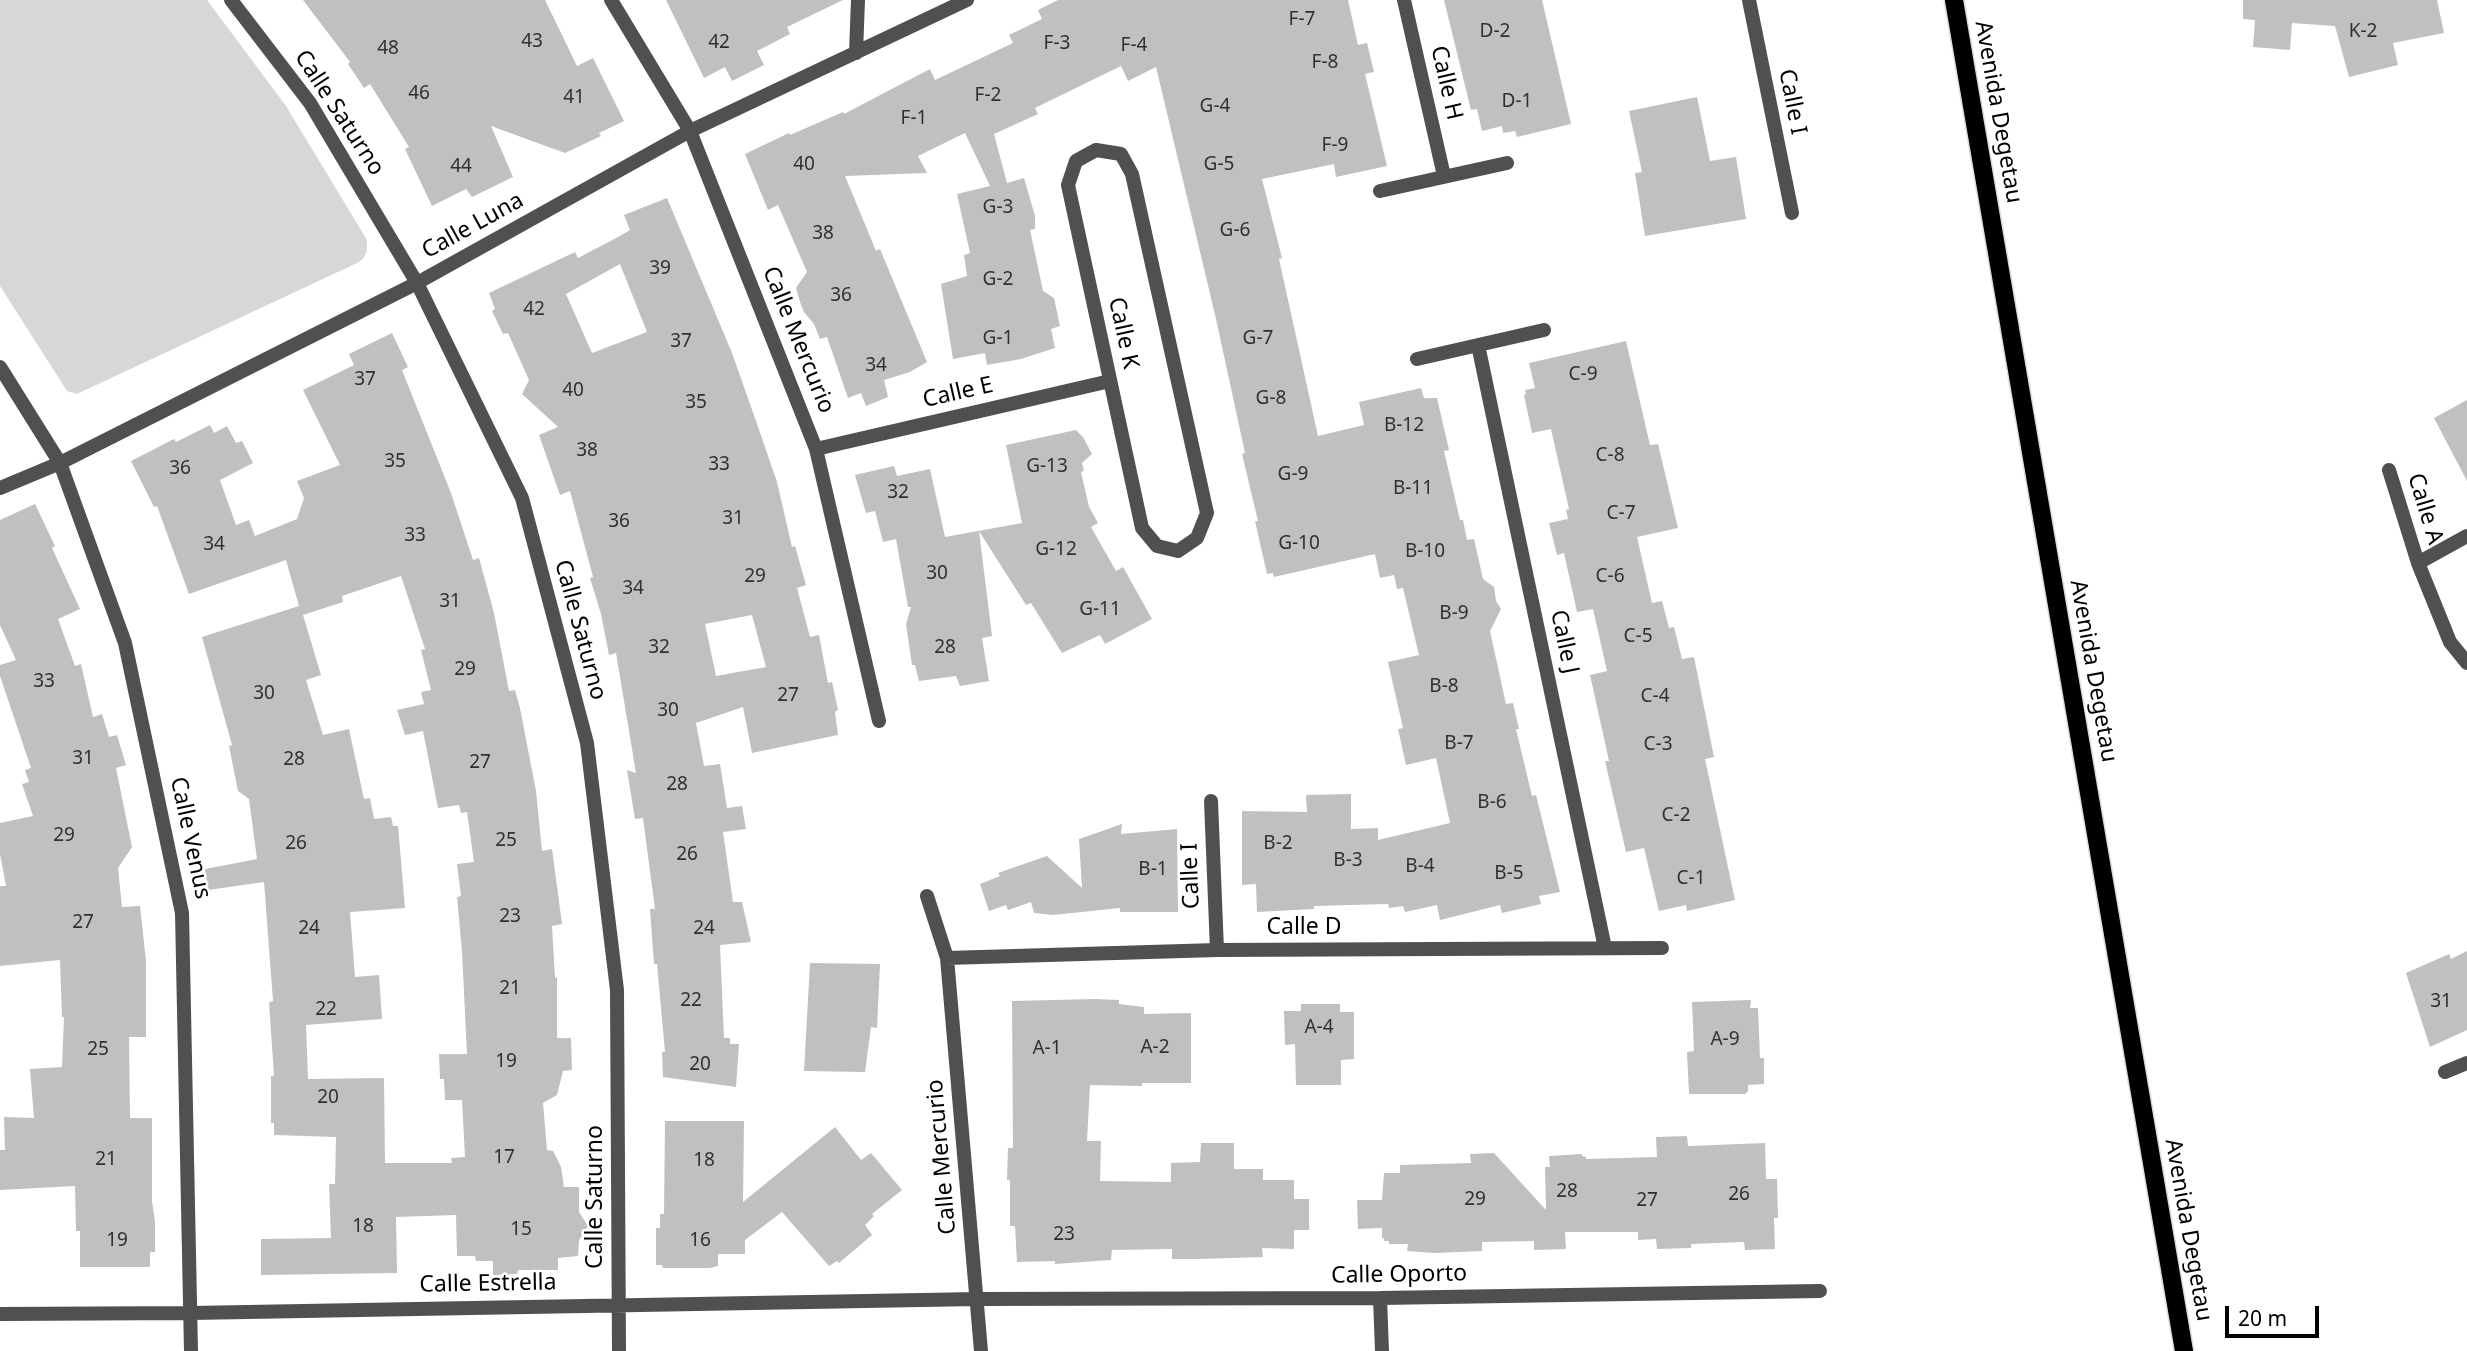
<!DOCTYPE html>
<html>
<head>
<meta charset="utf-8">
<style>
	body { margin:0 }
	#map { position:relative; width:2467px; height:1351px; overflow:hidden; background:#fff; font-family:"Noto Sans",sans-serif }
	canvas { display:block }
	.scale { position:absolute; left:2225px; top:1306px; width:94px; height:32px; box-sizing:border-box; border:4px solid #000; border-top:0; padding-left:9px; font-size:21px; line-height:24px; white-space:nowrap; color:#000; -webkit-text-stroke:5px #fff; paint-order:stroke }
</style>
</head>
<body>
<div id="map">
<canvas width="2467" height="1351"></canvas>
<div class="scale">20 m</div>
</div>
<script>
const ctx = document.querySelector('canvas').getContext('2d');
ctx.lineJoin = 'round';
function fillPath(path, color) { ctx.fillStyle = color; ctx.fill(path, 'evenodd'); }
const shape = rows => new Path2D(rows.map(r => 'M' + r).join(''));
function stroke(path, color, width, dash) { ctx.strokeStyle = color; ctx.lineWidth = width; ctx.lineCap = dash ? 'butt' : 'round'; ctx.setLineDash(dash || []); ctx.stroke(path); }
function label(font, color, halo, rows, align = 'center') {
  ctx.font = font + ' "Noto Sans",sans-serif'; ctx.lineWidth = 5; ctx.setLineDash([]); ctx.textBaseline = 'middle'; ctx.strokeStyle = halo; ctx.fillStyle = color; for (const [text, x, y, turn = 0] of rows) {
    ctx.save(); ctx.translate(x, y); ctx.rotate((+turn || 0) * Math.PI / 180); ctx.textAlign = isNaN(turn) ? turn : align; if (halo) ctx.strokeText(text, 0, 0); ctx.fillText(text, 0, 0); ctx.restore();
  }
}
fillPath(shape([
	[0,0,207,0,286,106,367,240,367,251,363,259,357,263,77,394,67,391,0,286]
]), '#d7d7d7');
fillPath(shape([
	[303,0,545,0,577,66,593,58,624,121,599,133,601,136,565,153,491,126,513,177,472,197,466,189,432,206,405,149,409,147,370,84,364,88,348,64,350,62],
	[666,0,843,0,787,27,790,34,757,51,764,65,732,81,725,67,704,78],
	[1058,0,1348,0,1358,45,1367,43,1374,72,1365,74,1387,166,1336,177,1334,164,1262,179,1282,258,1279,259,1318,436,1364,425,1359,402,1421,388,1424,398,1437,398,1449,450,1444,451,1460,520,1463,520,1467,540,1474,539,1483,579,1494,587,1496,601,1501,609,1490,631,1506,704,1513,703,1519,729,1516,729,1532,796,1536,795,1560,892,1539,896,1541,904,1502,913,1500,905,1440,920,1437,905,1405,912,1403,906,1389,908,1388,904,1314,906,1314,909,1257,912,1256,884,1242,885,1242,811,1307,812,1306,795,1351,794,1351,829,1378,828,1378,840,1450,823,1436,758,1406,765,1398,729,1403,728,1388,662,1419,655,1403,588,1397,589,1394,575,1380,578,1375,554,1274,577,1273,573,1267,574,1255,521,1258,521,1242,454,1245,453,1216,319,1156,67,1128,81,1121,66,1035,108,1038,114,994,134,1007,183,1024,178,1035,216,1035,229,1030,230,1043,291,1054,298,1060,326,1051,329,1055,348,1021,359,987,365,985,353,953,359,941,284,967,276,964,255,970,253,957,194,990,186,965,133,918,156,927,173,845,176,876,251,880,249,927,362,910,372,884,380,888,397,866,406,861,393,848,398,827,337,820,339,814,324,804,312,800,302,796,288,807,272,778,205,768,210,745,154,789,133,790,135,843,112,844,114,930,69,935,80,1013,43,1009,35,1042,19,1038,10],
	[1444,0,1542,0,1571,124,1517,137,1515,131,1503,133,1502,126,1482,131,1477,109,1471,110],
	[2243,0,2437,0,2444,33,2393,43,2398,65,2349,77,2335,26,2292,23,2290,50,2253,47,2255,20,2243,19],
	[1697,97,1710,161,1736,157,1746,219,1645,236,1635,173,1642,172,1629,111],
	[667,198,732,353,756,421,777,482,792,547,795,546,806,585,797,588,810,637,819,635,828,683,832,682,838,710,835,712,838,735,752,753,743,707,696,723,704,766,720,764,727,808,742,806,746,829,723,832,733,902,742,902,751,942,720,945,724,1038,730,1038,730,1044,739,1044,736,1087,663,1077,662,1052,665,1052,657,964,654,964,650,909,655,909,643,818,635,819,627,770,636,773,616,653,609,655,601,614,590,578,593,577,570,491,560,495,539,435,558,427,522,394,529,380,508,333,503,334,492,311,495,309,489,293,575,252,578,258,618,237,630,230,624,215],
	[620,264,647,332,592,353,566,294],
	[752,615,766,667,716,676,705,624],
	[392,333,408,367,402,370,451,493,473,560,479,558,494,613,509,691,515,690,520,708,536,791,542,851,552,849,562,924,552,926,555,978,557,977,557,1038,571,1038,572,1070,563,1071,557,1095,543,1103,547,1150,553,1151,561,1167,564,1187,579,1187,579,1212,588,1226,579,1240,578,1256,558,1258,558,1270,518,1270,517,1274,493,1275,493,1261,476,1261,475,1256,457,1256,456,1215,396,1217,397,1273,261,1275,261,1239,331,1238,329,1184,335,1184,336,1137,274,1135,274,1123,271,1123,271,1076,274,1076,269,1002,273,1001,264,882,208,890,205,869,257,859,249,799,238,791,229,746,232,745,202,637,299,606,286,560,189,594,157,506,154,507,131,461,174,439,176,442,210,425,214,433,227,426,236,443,242,441,253,463,220,480,236,525,249,520,255,536,297,519,304,498,297,481,340,465,303,390,354,365,349,354],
	[401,576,425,649,421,650,431,690,421,692,424,704,397,710,405,735,423,731,438,808,459,805,461,813,467,812,474,862,457,864,461,896,457,897,462,951,467,1054,439,1054,440,1079,444,1079,445,1100,462,1100,465,1157,451,1158,452,1163,385,1163,384,1078,308,1079,306,1025,382,1019,379,975,355,977,350,912,405,908,398,826,393,826,391,817,374,819,370,798,364,799,349,729,323,735,306,680,321,675,303,615,343,602,342,596],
	[1626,341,1650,445,1658,444,1678,528,1637,537,1652,603,1662,601,1669,628,1674,627,1682,659,1694,657,1714,757,1705,759,1735,900,1687,911,1686,905,1659,911,1644,848,1626,852,1605,761,1609,761,1590,675,1607,671,1593,609,1577,612,1564,553,1557,555,1549,523,1568,519,1566,510,1569,509,1551,429,1532,433,1524,395,1526,394,1525,390,1535,388,1529,363],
	[2467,400,2467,481,2434,418],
	[1076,430,1083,437,1092,454,1082,463,1084,471,1081,472,1089,507,1098,523,1091,527,1116,571,1123,567,1152,619,1105,644,1100,635,1062,653,1031,603,1026,605,979,531,992,636,982,638,989,681,960,686,956,676,919,681,915,665,912,665,906,624,911,607,908,607,896,539,883,542,875,511,866,513,855,475,894,466,897,476,930,469,945,537,1022,523,1006,445],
	[35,504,55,546,52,548,80,609,58,619,75,666,81,664,93,717,102,714,109,737,117,735,126,765,116,768,132,847,118,868,122,907,140,906,146,961,146,1037,129,1037,130,1118,152,1118,152,1201,155,1222,155,1252,150,1252,150,1267,80,1267,80,1231,76,1231,75,1186,0,1190,0,1150,5,1150,4,1117,34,1118,30,1069,62,1067,64,1017,62,1017,60,960,0,966,0,886,6,886,0,854,0,823,33,816,22,784,29,782,25,770,31,768,0,676,0,665,16,660,0,625,0,520],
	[1122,824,1121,834,1177,829,1178,912,1120,912,1120,908,1053,915,1034,913,1031,902,1008,910,1006,905,989,911,980,884,1000,876,998,873,1047,856,1082,888,1079,839],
	[2467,951,2467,1030,2430,1047,2406,973,2449,954,2451,959],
	[810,963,880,964,877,1028,871,1027,865,1072,804,1071],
	[1095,999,1119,1000,1119,1004,1144,1007,1144,1014,1191,1013,1191,1083,1142,1083,1142,1086,1090,1085,1087,1141,1101,1141,1100,1181,1171,1182,1171,1163,1200,1162,1201,1143,1234,1143,1234,1169,1263,1169,1263,1180,1294,1180,1294,1199,1309,1199,1309,1230,1294,1230,1294,1249,1262,1248,1263,1257,1198,1259,1172,1259,1172,1249,1112,1250,1111,1260,1055,1264,1055,1261,1017,1262,1015,1226,1010,1226,1010,1180,1007,1180,1008,1148,1013,1148,1012,1001],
	[1751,1000,1750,1008,1758,1008,1760,1058,1764,1058,1764,1084,1748,1085,1748,1091,1745,1094,1689,1094,1687,1052,1694,1051,1692,1002],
	[1301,1004,1340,1004,1340,1012,1354,1012,1354,1059,1341,1060,1341,1085,1296,1085,1295,1044,1285,1045,1284,1011,1301,1011],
	[665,1121,744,1121,743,1202,835,1127,861,1160,871,1153,902,1190,872,1214,874,1216,865,1225,872,1235,839,1263,837,1261,829,1266,782,1212,745,1240,745,1254,718,1254,718,1266,710,1268,663,1268,662,1265,656,1265,656,1228,660,1228,660,1214,664,1214],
	[1687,1136,1688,1146,1765,1143,1766,1179,1777,1179,1778,1218,1774,1218,1775,1249,1745,1250,1744,1242,1691,1244,1691,1248,1657,1249,1656,1239,1638,1240,1638,1232,1565,1232,1566,1249,1534,1250,1534,1241,1482,1242,1482,1251,1434,1253,1407,1251,1408,1244,1389,1244,1389,1241,1384,1241,1384,1238,1382,1238,1382,1228,1358,1229,1357,1200,1382,1200,1384,1173,1400,1173,1400,1165,1471,1163,1470,1154,1494,1153,1546,1210,1545,1167,1550,1167,1549,1156,1582,1154,1582,1156,1586,1157,1586,1159,1657,1157,1656,1137]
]), '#c0c0c0');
const primary = shape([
	[1954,0,2184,1351]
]);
stroke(primary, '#dbdbdb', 21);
stroke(shape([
	[231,0,310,103,417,283,522,498,587,743,617,990,619,1351],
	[611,0,690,131,816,449,879,721],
	[1404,0,1444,176],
	[1749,0,1792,213],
	[856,53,858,0],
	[1096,150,1121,154,1132,174,1207,513,1197,538,1178,551,1157,546,1142,528,1068,185,1076,161,1096,150],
	[1380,191,1507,163],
	[1478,345,1605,948],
	[1417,359,1544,330],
	[0,367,60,463,125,643,182,913,191,1351],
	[816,449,1110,381],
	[2389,470,2418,563,2450,642,2467,663],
	[0,488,60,463,417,283,690,131,967,0],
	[2418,563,2467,536],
	[1211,801,1217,950],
	[927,896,947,958,981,1351],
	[947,958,1217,950,1662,948],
	[2445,1072,2467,1063],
	[1380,1298,1382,1351],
	[0,1314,191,1313,978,1299,1380,1298,1820,1291]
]), '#505050', 14);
stroke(primary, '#000', 18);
label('19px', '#303030', null, [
	["F-7",1302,20],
	["D-2",1495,32],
	["K-2",2363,32],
	["43",532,42],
	["42",719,43],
	["F-3",1057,44],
	["F-4",1134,46],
	["48",388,49],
	["F-8",1325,63],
	["46",419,94],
	["F-2",988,96],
	["41",574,98],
	["D-1",1517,102],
	["G-4",1215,107],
	["F-1",914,119],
	["F-9",1335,146],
	["40",804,165],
	["G-5",1219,165],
	["44",461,167],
	["G-3",998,208],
	["G-6",1235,231],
	["38",823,234],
	["39",660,269],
	["G-2",998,280],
	["36",841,296],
	["42",534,310],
	["G-1",998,339],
	["G-7",1258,339],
	["37",681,342],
	["34",876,366],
	["C-9",1583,375],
	["37",365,380],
	["40",573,391],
	["G-8",1271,399],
	["35",696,403],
	["B-12",1404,426],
	["38",587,451],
	["C-8",1610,456],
	["35",395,462],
	["33",719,465],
	["G-13",1047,467],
	["36",180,469],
	["G-9",1293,475],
	["B-11",1413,489],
	["32",898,493],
	["C-7",1621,514],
	["31",733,519],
	["36",619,522],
	["33",415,536],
	["G-10",1299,544],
	["34",214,545],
	["G-12",1056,550],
	["B-10",1425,552],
	["30",937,574],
	["29",755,577],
	["C-6",1610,577],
	["34",633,589],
	["31",450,602],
	["G-11",1100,610],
	["B-9",1454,614],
	["C-5",1638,637],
	["32",659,648],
	["28",945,648],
	["29",465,670],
	["33",44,682],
	["B-8",1444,687],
	["30",264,694],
	["27",788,696],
	["C-4",1655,697],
	["30",668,711],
	["B-7",1459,744],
	["C-3",1658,745],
	["31",83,759],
	["28",294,760],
	["27",480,763],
	["28",677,785],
	["B-6",1492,803],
	["C-2",1676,816],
	["29",64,836],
	["25",506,841],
	["26",296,844],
	["B-2",1278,844],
	["26",687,855],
	["B-3",1348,861],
	["B-4",1420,867],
	["B-1",1153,870],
	["B-5",1509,874],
	["C-1",1691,879],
	["23",510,917],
	["27",83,923],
	["24",309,929],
	["24",704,929],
	["21",510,989],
	["22",691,1001],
	["31",2441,1002],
	["22",326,1010],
	["A-4",1319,1028],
	["A-9",1725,1040],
	["A-2",1155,1048],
	["A-1",1047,1049],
	["25",98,1050],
	["19",506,1062],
	["20",700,1065],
	["20",328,1098],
	["17",504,1158],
	["21",106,1160],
	["18",704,1161],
	["28",1567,1192],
	["26",1739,1195],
	["29",1475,1200],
	["27",1647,1201],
	["18",363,1227],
	["15",521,1230],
	["23",1064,1235],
	["19",117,1241],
	["16",700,1241]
]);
label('23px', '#000', '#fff', [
	["Calle H",1446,83,77],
	["Calle I",1792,102,79],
	["Avenida Degetau",1998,112,80],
	["Calle Saturno",339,113,57],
	["Calle Luna",473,226,-29],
	["Calle K",1123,333,78],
	["Calle Mercurio",798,340,68],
	["Calle E",958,393,-13],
	["Calle A",2425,509,73],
	["Calle Saturno",580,630,75],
	["Calle J",1564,642,78],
	["Avenida Degetau",2093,671,80],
	["Calle Venus",190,838,78],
	["Calle I",1191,876,-92],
	["Calle D",1304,927],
	["Calle Mercurio",942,1157,-95],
	["Calle Saturno",595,1197,-90],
	["Avenida Degetau",2188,1230,80],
	["Calle Oporto",1399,1275,-1],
	["Calle Estrella",488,1284,-1]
]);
</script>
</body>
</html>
